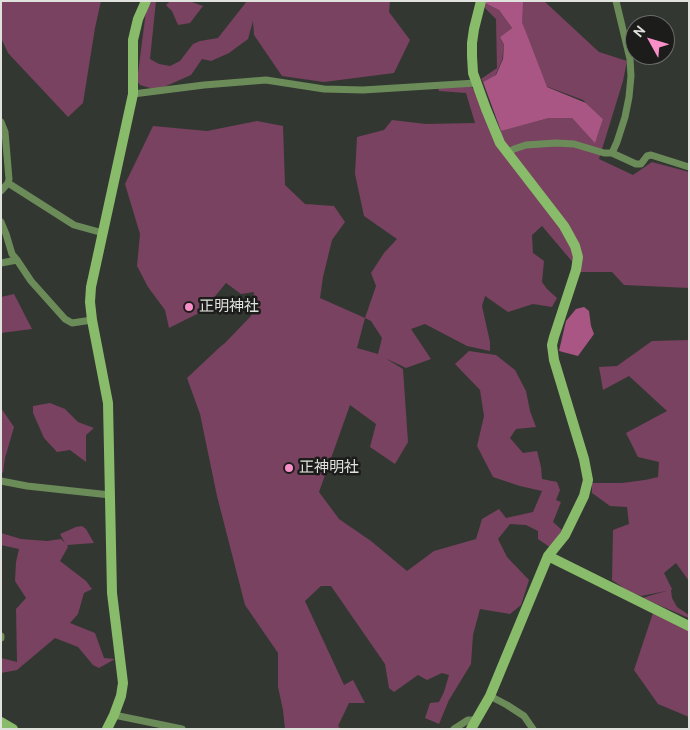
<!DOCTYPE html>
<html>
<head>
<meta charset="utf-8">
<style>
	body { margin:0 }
	#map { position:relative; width:690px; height:730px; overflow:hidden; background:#333731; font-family:Cabin,sans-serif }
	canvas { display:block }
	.frame { position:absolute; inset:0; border:2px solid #e0e2de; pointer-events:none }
	.north { position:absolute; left:625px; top:15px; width:50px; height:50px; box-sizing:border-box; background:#1c1d1b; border:1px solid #6a6c69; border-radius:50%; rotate:309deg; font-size:14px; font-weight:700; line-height:20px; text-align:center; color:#e0e2de }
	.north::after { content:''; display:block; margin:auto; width:18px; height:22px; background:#f98fc9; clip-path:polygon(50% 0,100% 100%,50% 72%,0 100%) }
</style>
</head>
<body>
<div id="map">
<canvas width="690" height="730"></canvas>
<div class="frame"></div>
<div class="north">N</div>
</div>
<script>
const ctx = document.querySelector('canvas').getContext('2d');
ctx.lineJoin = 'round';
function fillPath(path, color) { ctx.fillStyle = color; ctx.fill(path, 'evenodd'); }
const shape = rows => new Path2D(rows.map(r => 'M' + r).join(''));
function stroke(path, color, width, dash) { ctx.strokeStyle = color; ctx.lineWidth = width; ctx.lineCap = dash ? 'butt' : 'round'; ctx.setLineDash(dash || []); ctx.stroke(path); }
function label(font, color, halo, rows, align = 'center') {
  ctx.font = font + ' Cabin,"Noto Sans JP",sans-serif'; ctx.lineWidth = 5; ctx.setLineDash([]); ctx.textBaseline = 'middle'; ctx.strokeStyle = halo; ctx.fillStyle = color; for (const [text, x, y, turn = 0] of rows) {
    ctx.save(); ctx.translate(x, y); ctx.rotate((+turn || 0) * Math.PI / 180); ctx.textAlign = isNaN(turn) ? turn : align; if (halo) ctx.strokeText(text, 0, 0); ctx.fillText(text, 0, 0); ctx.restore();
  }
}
fillPath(shape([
	[1,1,101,1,95,28,83,103,68,117,8,53,1,38],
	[152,1,156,1,150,59,159,64,170,66,180,61,193,44,200,41,218,38,247,1,390,1,389,12,410,40,394,73,324,82,282,76,254,35,253,21,248,39,229,53,211,61,202,59,191,75,157,90,140,85,137,81,146,11],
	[170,1,189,1,203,6,190,23,178,25,172,11,166,5],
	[522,1,544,1,599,52,627,61,623,81,599,159,633,175,652,162,689,172,689,288,624,285,612,272,581,272,542,226,532,235,533,253,544,261,542,282,547,289,557,298,552,307,533,304,508,312,485,296,482,306,490,342,490,351,467,346,425,324,411,329,431,359,406,368,385,358,403,369,408,442,395,464,370,447,376,424,350,405,319,492,339,519,371,541,407,571,434,551,476,539,482,519,499,509,506,518,533,512,542,491,520,486,493,477,477,446,484,416,480,390,455,364,469,351,496,355,515,370,526,391,530,411,536,427,516,429,510,438,523,453,537,451,541,467,542,479,557,482,560,490,556,500,561,502,553,522,563,531,551,548,538,539,538,531,526,525,510,524,498,539,507,557,529,580,521,605,510,614,480,609,473,635,471,664,449,700,439,724,425,718,430,703,439,702,444,692,449,675,442,673,427,680,418,675,394,692,389,688,385,664,331,586,321,586,305,601,344,685,353,680,365,703,349,703,338,726,341,729,285,729,283,710,278,687,278,653,245,605,217,496,200,414,187,378,220,347,225,343,251,316,254,292,241,294,226,283,203,311,169,328,165,310,148,287,137,266,140,234,125,184,153,126,207,131,257,121,283,126,285,185,305,204,334,206,345,222,332,240,323,277,320,298,365,318,376,286,371,273,384,253,397,239,364,216,355,174,357,137,384,130,392,120,426,124,475,123,466,93,439,91,438,88,471,86,476,93,496,132,549,118,572,118,595,142,603,119,583,100,543,85,522,22],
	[365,318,371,321,382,338,378,354,357,348],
	[485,3,499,10,512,28,500,37,504,46,502,60,495,76,483,82,481,79,497,68,496,19,484,7],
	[14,294,32,329,1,333,1,297],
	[689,340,689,581,676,563,664,573,672,589,671,590,672,598,677,607,689,615,689,618,642,598,666,591,641,596,628,591,612,580,613,530,629,524,627,507,610,506,592,493,592,483,622,483,645,480,658,477,659,462,638,457,626,433,667,411,629,376,603,390,599,367,617,366,652,341],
	[50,403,65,409,78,422,94,428,86,435,86,462,70,450,57,452,44,438,33,413,33,406],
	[1,408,14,427,5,458,3,473,1,472],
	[82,526,86,529,94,543,67,545,68,547,60,561,86,581,92,589,84,593,78,614,70,623,95,633,104,658,115,659,99,668,93,665,78,647,55,638,17,670,1,673,1,658,17,662,16,609,26,598,15,581,16,562,19,549,1,545,1,533,21,539,47,541,61,539,65,543,60,534,76,527],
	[653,613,689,631,689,717,658,704,634,670]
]), '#794260');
fillPath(shape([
	[485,1,522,1,523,2,522,22,547,87,586,103,603,119,595,143,572,118,549,118,501,131,483,82,496,75,503,59,504,45,500,37,512,28,499,10,485,3],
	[584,307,589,311,591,326,594,334,578,356,559,351,566,321,576,309]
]), '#a95685');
stroke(shape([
	[133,94,204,85,266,80,324,89,363,90,476,83],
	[1,122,5,132,9,179,8,183,1,191],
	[507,153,514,149,526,145,556,143,574,144,604,153,612,153,636,164,641,164,647,156,651,155,689,167],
	[612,153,617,142,625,117,629,97,631,76,630,59,616,1],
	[8,183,74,225,103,233],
	[1,222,6,234,12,254,17,260,1,263],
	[17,260,31,281,65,319,72,323,92,320],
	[1,481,27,486,110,495],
	[1,636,1,638],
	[490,696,507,705,524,716,533,729],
	[114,715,182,729],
	[454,729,468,720,477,720]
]), '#6b8c59', 7);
stroke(shape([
	[548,556,689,626],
	[1,722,13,729],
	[107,729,114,715,121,696,123,683,112,593,108,403,92,320,90,302,91,287,133,94,133,40,138,19,146,1],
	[471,729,490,696,548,556,565,535,584,496,588,480,584,459,554,360,552,345,554,337,576,270,578,257,575,246,564,226,500,143,486,109,473,73,472,56,472,43,474,29,481,1]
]), '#89bc6a', 10);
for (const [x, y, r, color] of [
	[189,307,5,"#f98fc9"],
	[289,468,5,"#f98fc9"]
]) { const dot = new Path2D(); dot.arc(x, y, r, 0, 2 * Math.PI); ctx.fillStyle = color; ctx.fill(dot); stroke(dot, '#1c1d1b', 2); }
label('15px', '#e0e2de', '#1c1d1b', [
	["正明神社",199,307],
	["正神明社",299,468]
], 'left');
</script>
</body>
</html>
